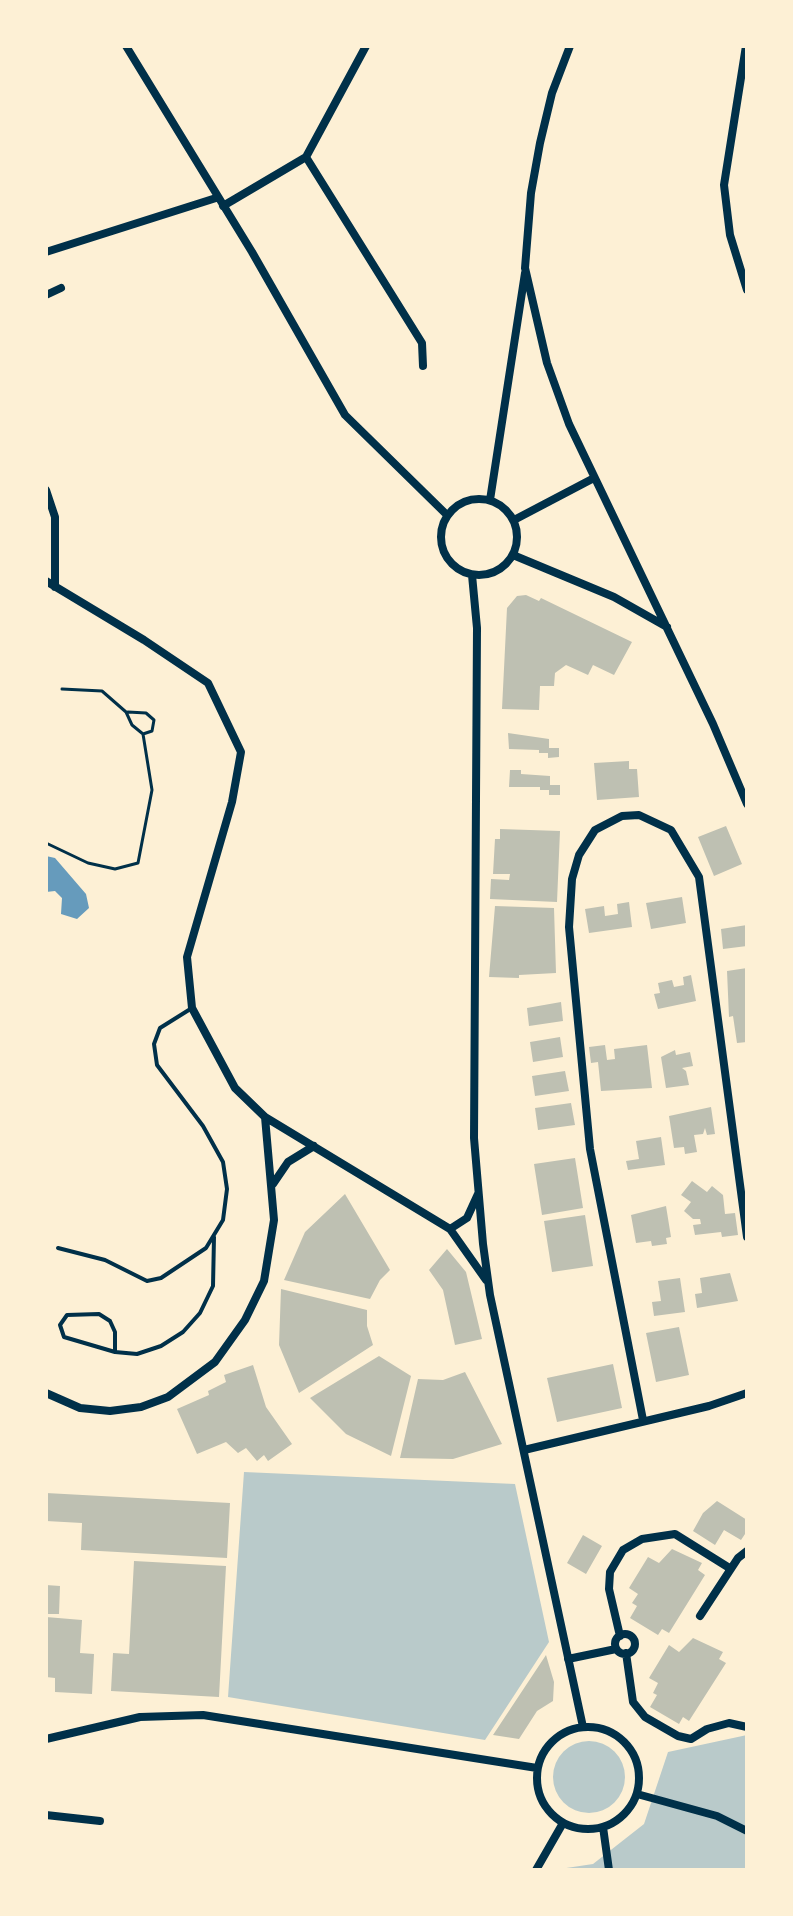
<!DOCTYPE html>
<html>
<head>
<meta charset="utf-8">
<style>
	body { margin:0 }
	#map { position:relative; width:793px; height:1916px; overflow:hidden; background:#fdf0d5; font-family:Jost,sans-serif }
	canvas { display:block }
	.frame { position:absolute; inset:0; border:48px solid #fdf0d5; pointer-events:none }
</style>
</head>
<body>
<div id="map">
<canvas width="793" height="1916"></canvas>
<div class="frame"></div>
</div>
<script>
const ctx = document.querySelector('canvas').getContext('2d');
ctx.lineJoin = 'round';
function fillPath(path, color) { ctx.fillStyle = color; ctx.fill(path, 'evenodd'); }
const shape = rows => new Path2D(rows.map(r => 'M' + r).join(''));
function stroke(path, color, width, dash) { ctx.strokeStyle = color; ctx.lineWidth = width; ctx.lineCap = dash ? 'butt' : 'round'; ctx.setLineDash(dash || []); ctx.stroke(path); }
fillPath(shape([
	[244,1472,515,1484,549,1642,485,1740,228,1697],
	[747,1735,747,1870,553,1870,593,1864,644,1824,668,1752],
	'553 1777a36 36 0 1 1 72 0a36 36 0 1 1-72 0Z'
]), '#b9caca');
fillPath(shape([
	[46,856,55,858,86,894,89,908,77,919,61,914,62,898,55,891,46,892]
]), '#669bbc');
fillPath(shape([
	[526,595,539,601,541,598,632,642,614,675,593,665,588,675,566,665,555,673,554,686,540,686,539,710,502,709,507,608,517,596],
	[508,733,549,739,549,748,559,748,559,757,548,758,548,753,539,753,539,750,509,749],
	[629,761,629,769,637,769,639,797,597,800,594,763],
	[510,770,521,770,521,774,550,776,550,785,560,785,560,795,549,795,549,790,540,790,540,787,509,787],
	[726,826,742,864,714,876,698,837],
	[500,829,560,831,557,902,490,899,491,879,509,880,510,874,493,874,495,839,500,839],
	[682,897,686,923,651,929,646,903],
	[629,902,632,927,589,933,585,909,604,906,605,916,618,914,617,904],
	[495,906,554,908,556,973,519,975,519,978,489,977],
	[747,925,747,946,723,949,721,929],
	[747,968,747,1042,737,1043,733,1016,729,1017,727,971],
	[691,975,696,1001,658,1009,654,994,660,993,658,983,672,980,674,987,684,985,683,977],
	[561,1002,563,1021,529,1026,527,1008],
	[560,1037,563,1057,533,1062,530,1042],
	[605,1045,607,1060,615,1059,614,1049,647,1045,652,1088,601,1091,598,1062,591,1063,589,1047],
	[675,1050,676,1055,690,1052,693,1066,682,1068,686,1071,689,1085,666,1088,661,1057],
	[565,1071,569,1091,535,1096,532,1076],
	[571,1103,575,1125,538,1130,535,1108],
	[711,1107,715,1134,707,1135,705,1128,703,1134,694,1135,697,1152,685,1154,684,1147,674,1148,669,1116],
	[661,1137,665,1165,628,1170,626,1161,639,1159,636,1141],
	[575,1158,583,1208,542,1215,534,1164],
	[692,1181,707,1192,712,1186,723,1195,725,1214,735,1213,738,1235,722,1237,721,1232,695,1235,693,1225,701,1224,700,1219,693,1219,684,1211,691,1202,681,1195],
	[345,1194,390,1270,380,1280,370,1299,284,1280,305,1232],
	[666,1206,671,1237,666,1238,667,1244,652,1246,651,1241,636,1243,631,1215],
	[585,1215,593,1266,552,1272,544,1221],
	[447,1249,466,1272,482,1339,455,1345,443,1290,429,1270],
	[730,1273,738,1301,697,1308,695,1294,702,1293,700,1278],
	[680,1278,685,1312,654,1316,652,1302,661,1301,658,1281],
	[281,1289,367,1310,367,1326,373,1345,299,1393,279,1345],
	[679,1327,689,1375,656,1382,646,1333],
	[379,1356,411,1376,391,1456,346,1434,310,1398],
	[613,1364,622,1408,557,1422,547,1378],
	[253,1365,266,1407,292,1444,268,1461,264,1455,257,1461,246,1448,238,1453,226,1442,197,1454,177,1409,209,1395,208,1391,226,1382,224,1375],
	[465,1372,502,1444,453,1459,400,1458,418,1379,443,1380],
	[46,1493,230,1503,227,1558,81,1550,82,1523,46,1521],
	[717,1501,747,1520,747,1531,741,1540,724,1530,715,1545,693,1531,703,1513],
	[583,1535,602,1546,586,1574,567,1563],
	[672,1549,702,1563,698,1570,705,1575,669,1633,662,1629,658,1635,630,1618,637,1606,632,1603,638,1594,629,1588,648,1557,659,1563],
	[134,1561,226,1566,219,1697,111,1691,113,1653,129,1654],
	[46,1585,60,1586,59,1614,46,1614],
	[46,1617,82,1620,80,1653,94,1654,92,1694,55,1692,55,1678,46,1677],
	[693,1638,723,1652,719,1659,726,1663,689,1721,683,1717,679,1724,650,1707,657,1695,653,1693,658,1683,649,1678,669,1645,679,1652],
	[546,1655,554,1682,553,1701,537,1711,519,1739,493,1735]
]), '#bec0b2');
stroke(shape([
	[128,712,146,713,154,720,152,731,143,734],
	[46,843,88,863,115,869,138,863,152,790,143,734,132,725,126,712,102,691,62,689]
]), '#003049', 3);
stroke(shape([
	[58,1248,105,1260,147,1281,161,1278,206,1248,223,1220,227,1189,223,1162,203,1126,157,1065,154,1044,160,1028,192,1008],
	[115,1352,115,1332,110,1321,99,1314,67,1315,60,1325,64,1337,115,1352,137,1354,161,1346,183,1332,200,1313,213,1286,214,1237]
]), '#003049', 4);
stroke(shape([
	[126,46,252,252,345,415,447,515],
	[570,46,552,93,540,143,531,193,525,268,547,363,569,424,713,724,747,804],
	[746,46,724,185,730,235,747,290],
	[306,157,422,343,423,366],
	[223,206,306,157,366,46],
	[46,252,216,198],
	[46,295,61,288],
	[46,490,55,517,55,587],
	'441 537a38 38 0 1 1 76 0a38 38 0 1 1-76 0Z',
	[490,500,525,273],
	[514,520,594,478],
	[513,555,614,597,667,627],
	[472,575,477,628,474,1138,483,1244,490,1295,583,1727],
	[46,581,144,640,208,683,241,752,232,802,187,957,192,1008,235,1088,265,1117,450,1229,486,1280],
	[273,1184,288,1162,314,1146],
	[450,1229,467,1218,478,1194],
	[46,1393,80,1408,110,1411,141,1407,168,1397,215,1362,245,1320,264,1281,274,1220,265,1117],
	[643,1420,590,1149,569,927,572,879,579,855,595,830,622,816,639,815,671,830,699,877,747,1237],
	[524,1450,709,1406,747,1393],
	[700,1616,738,1558,747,1551],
	'615 1644a10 10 0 1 1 20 0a10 10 0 1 1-20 0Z',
	[620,1636,609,1589,610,1572,623,1550,642,1539,675,1534,731,1569],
	[626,1653,633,1702,645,1717,678,1736,691,1739,707,1729,729,1723,747,1727],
	[568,1659,616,1649],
	'537 1778a51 51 0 1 1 102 0a51 51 0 1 1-102 0Z',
	[46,1739,140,1717,203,1715,537,1768],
	[637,1794,717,1816,747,1831],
	[46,1815,100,1821],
	[603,1827,609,1870],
	[536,1870,563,1823]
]), '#003049', 8);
</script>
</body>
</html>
